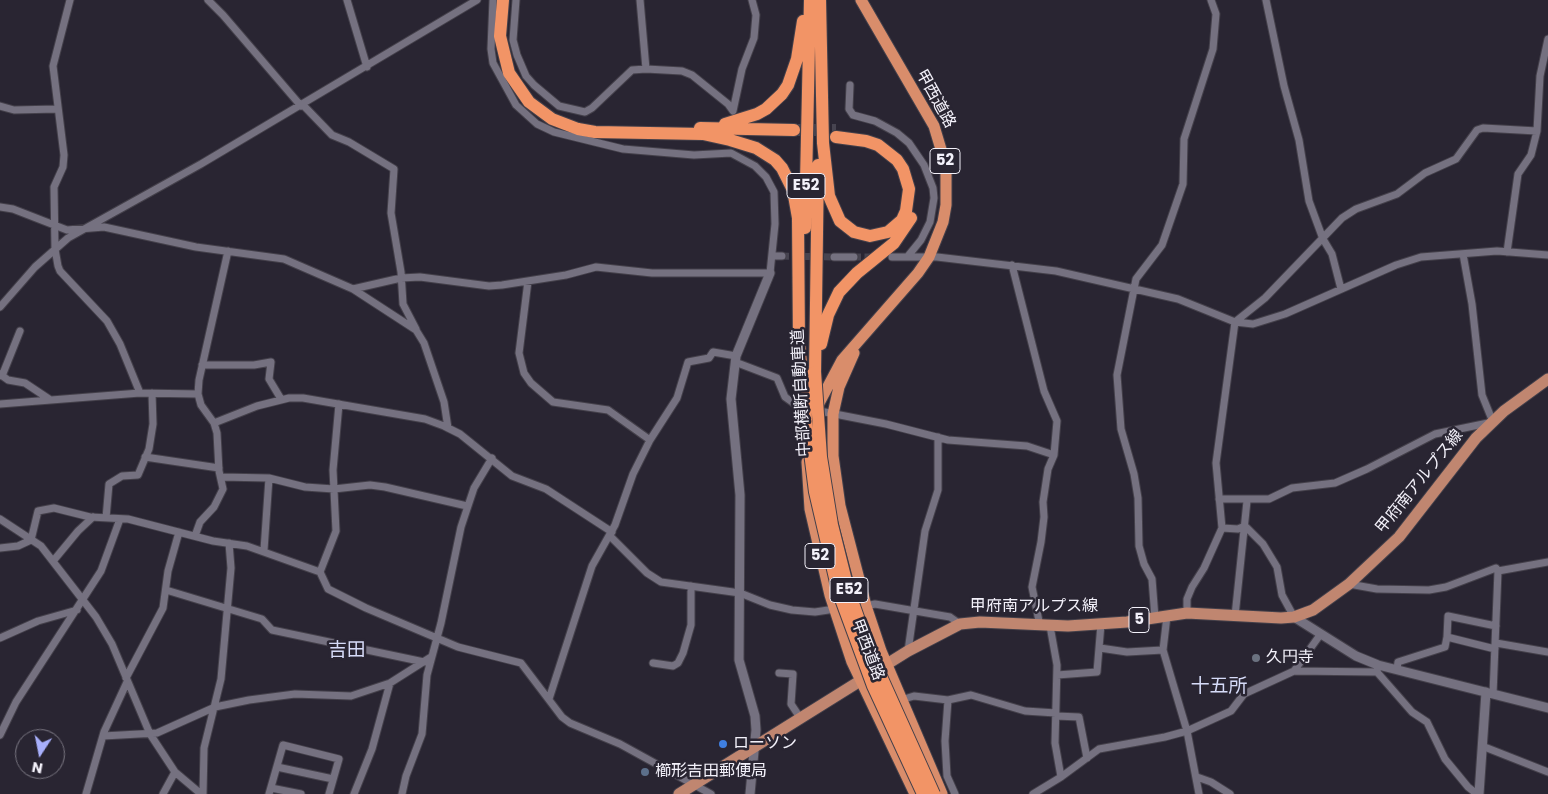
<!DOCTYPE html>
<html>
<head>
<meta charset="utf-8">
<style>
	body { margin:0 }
	#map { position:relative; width:1548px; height:794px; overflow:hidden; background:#292532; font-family:Poppins,sans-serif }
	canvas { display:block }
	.north { position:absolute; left:15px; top:729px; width:50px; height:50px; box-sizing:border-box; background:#292532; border:1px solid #7a7782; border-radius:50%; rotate:191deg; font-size:14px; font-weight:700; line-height:20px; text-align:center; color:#f3f1fa }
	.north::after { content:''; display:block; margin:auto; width:18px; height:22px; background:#a8b0fc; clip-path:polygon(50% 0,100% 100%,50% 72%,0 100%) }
</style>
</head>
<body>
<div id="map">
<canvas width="1548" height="794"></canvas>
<div class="north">N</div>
</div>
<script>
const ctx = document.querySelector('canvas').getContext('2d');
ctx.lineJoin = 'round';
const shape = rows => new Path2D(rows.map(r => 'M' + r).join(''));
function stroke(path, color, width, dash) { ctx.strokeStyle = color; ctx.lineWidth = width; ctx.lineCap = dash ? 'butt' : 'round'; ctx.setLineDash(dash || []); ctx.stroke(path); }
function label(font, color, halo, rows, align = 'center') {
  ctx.font = font + ' Poppins,"Noto Sans JP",sans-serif'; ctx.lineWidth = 5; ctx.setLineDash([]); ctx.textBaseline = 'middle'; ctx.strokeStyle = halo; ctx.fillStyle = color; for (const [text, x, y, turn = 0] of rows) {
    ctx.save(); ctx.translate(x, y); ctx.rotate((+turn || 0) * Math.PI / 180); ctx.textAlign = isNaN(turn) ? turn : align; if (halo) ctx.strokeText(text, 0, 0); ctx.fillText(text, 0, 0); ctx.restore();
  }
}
stroke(shape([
	[782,256,834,257],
	[854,257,876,257]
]), '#474450', 7, [7, 3.5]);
stroke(shape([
	[796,130,836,130]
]), '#474450', 12, [12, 6]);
const minor = shape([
	[70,0,53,66,64,155,63,167,54,187,55,249,58,266,60,271,107,321,120,344,140,393],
	[208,0,223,15,301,106],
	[347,0,367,67],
	[516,0,513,40,517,55,526,76,534,85,559,106,585,112,592,108,632,70,646,69,682,71,692,75,728,104,733,111,742,69,754,38,756,15,752,0],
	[640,0,646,69],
	[1266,0,1284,86,1299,140,1309,201,1323,239,1332,254,1341,289],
	[850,85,849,109,853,115,875,121,897,133,909,143,924,165,933,188,934,198,930,222,921,240,908,256],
	[303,105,332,135,349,142,394,169,391,213,401,272,403,304,416,329],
	[0,106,14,110,57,109],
	[0,207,13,209,67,230,104,227,196,247,284,259,353,289,416,330,424,343,444,402,448,428],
	[1507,252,1518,174,1531,155,1537,131,1540,76,1548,39],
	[773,256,782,256],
	[834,257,854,257],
	[892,257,937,257,1056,271,1178,299,1235,322,1253,324,1285,314,1396,265,1421,257,1497,251,1548,255],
	[1012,265,1044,391,1057,421,1054,455,1048,469,1043,502,1044,517,1041,542,1032,587,1040,626],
	[528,281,519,353,524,373,531,383,553,402,608,410,650,440],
	[353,289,401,278,420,277,489,286,502,285,566,275,596,267,652,273,770,273,775,224,774,192,766,177,755,166,731,153,694,155,623,149,554,132,537,124,516,105,493,63,491,49,493,0],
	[0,307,35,267,68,238,201,164,477,0],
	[735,362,777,378,785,397,799,407,886,424,948,440,1027,446,1054,455],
	[202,365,254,365,271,362,269,379,281,399],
	[0,374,8,380,25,383,49,399],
	[2,376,20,331],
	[0,404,140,393,198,394],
	[339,404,333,470,336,531,320,572,328,589,366,608,458,647,521,663,562,717,570,723,620,744,711,794],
	[214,423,257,406,289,398,303,398,425,419,444,426,460,434,512,476,546,489,612,532],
	[145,457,219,468],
	[221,477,269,478,305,487,334,489,370,485,385,487,467,506],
	[1219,499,1269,499,1292,488,1335,483,1367,469,1435,434,1493,422,1482,395,1472,304,1463,254],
	[106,518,109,484,122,476,138,475,149,449,153,424,152,393],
	[0,519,41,546,96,617,112,644,150,734,175,772,201,794],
	[1222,528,1238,529,1245,526,1263,544,1277,567,1282,595,1294,617],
	[195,536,200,522,214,507,223,489,219,471,217,433,214,423,201,405,198,394,199,380,228,251],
	[610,536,647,573,661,582,740,593,770,605,792,610,815,612,835,609],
	[0,548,18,546,31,540,38,511,54,508,90,517,128,519,213,541,247,546,320,572],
	[264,550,269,478],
	[54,560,78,531,93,517],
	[1349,584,1377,589,1429,590,1446,587,1496,568,1498,571,1548,562],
	[166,590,262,619,272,630,424,662],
	[866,606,875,604,950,617,960,624],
	[1187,613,1187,599,1192,587,1204,568,1222,528,1216,463,1235,322,1265,298,1342,218,1356,209,1397,194,1425,173,1456,159,1477,130,1483,128,1537,131],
	[1167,616,1163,650,1187,731,1199,794],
	[1235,616,1247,501],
	[1155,618,1152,579,1144,564,1139,546,1138,498,1134,474,1121,429,1117,375,1136,279,1162,245,1183,184,1184,139,1213,49,1216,14,1211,0],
	[1050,626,1057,665,1055,743,1061,777],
	[0,638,38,621,77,610],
	[1496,643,1548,652],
	[1100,648,1127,652,1163,650],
	[1495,649,1447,637,1448,616,1496,626],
	[908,651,925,531,938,490,938,437],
	[653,663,673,666,678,663,683,653,691,625,691,586],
	[1378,665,1377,672,1412,712,1427,722,1445,759,1468,787,1477,794],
	[1397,669,1398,662,1445,647,1447,637],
	[1294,671,1377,672],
	[779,673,793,674,791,704,801,719],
	[1057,675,1097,672,1101,624],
	[126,678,163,608,168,571,179,532],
	[1493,694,1498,571],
	[549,699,592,566,615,525,633,474,650,440,677,398,688,362,709,358,713,352,736,356],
	[901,700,914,696,948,700,971,695,1025,711,1056,713],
	[948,700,945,741,947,776,955,794],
	[1056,716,1079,717,1087,758],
	[0,735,16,702,101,571,120,519],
	[103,736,157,733,215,707,249,700,295,694,351,696,390,683,431,657],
	[1482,746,1548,772],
	[277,767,333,779],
	[1197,777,1211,782,1230,794],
	[271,788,301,794],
	[86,794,104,732,127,682],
	[163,794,175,772],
	[203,794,204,748,221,679,231,568,229,543],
	[269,794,283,745,339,759,329,794],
	[354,794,372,749,390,683],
	[402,794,406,776,422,734,427,675,441,623,461,527,474,488,492,458],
	[1033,794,1061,777,1099,749,1165,737,1187,731,1231,711,1244,694,1294,671,1320,635]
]);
const tertiary = shape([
	[1294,617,1356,656,1378,665,1548,708],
	[750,794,756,730,755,716,739,660,740,495,731,399,736,356,770,273],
	[1479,794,1486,692]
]);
const primary = shape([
	[679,794,908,651,960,624,980,622,1068,626,1127,622,1187,613,1281,618,1294,617,1313,610,1349,584,1399,537,1476,438,1504,411,1548,379]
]);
const trunk = shape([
	[854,353,839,387,833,414,833,456,840,506,866,606,881,651,942,794],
	[817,407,842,360,918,273,929,257,943,222,946,205,946,166,934,126,861,0],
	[807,462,810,509,830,595,852,662,915,794]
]);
const motorway = shape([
	[503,0,500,36,509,73,529,102,552,119,578,129,595,132,703,134,730,140,756,148,775,160,782,168,793,190,798,218,799,344,802,373],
	[820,0,823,143,829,196,840,221,854,232,870,236,888,232,902,220,906,211,909,189,903,169,897,160,878,145,866,141,836,137],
	[725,124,757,114,766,109,782,94,788,85,797,59,803,21],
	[700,128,794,130],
	[805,228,810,0],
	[821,344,828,315,839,292,857,273,894,243,911,218],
	[815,372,818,165]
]);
stroke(minor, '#44404a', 9);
stroke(tertiary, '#44404a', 11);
stroke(primary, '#44404a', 13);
stroke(trunk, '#44404a', 13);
stroke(motorway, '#44404a', 14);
stroke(minor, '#757180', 7);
stroke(tertiary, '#757180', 9);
stroke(primary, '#c08670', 11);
stroke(trunk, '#d98d6b', 11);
stroke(motorway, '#f29466', 12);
const motorwayBridge = shape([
	[815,372,821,457,832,525,848,589,871,654,934,794],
	[805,373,806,421,815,492,838,591,873,686,923,794]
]);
stroke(motorwayBridge, '#44404a', 14, []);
stroke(motorwayBridge, '#f29466', 12);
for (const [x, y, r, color] of [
	[1256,658,5,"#6b7280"],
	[723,744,5,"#3f7fe0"],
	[645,772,5,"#5c6f8a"]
]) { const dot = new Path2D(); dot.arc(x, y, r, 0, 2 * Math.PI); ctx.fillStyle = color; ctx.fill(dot); stroke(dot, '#292532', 2); }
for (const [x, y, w] of [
	[945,161,30],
	[806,186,38],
	[820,556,30],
	[849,590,38],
	[1139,620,20]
]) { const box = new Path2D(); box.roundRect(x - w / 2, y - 12.5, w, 25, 4); ctx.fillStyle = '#292532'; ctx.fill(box); stroke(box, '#f3f1fa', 1); }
label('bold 15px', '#f3f1fa', null, [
	["52",945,161],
	["E52",806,186],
	["52",820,556],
	["E52",849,590],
	["5",1139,620]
]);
label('16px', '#f3f1fa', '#292532', [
	["甲西道路",935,99,61],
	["中部横断自動車道",802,393,-93],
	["甲府南アルプス線",1420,482,-51],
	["甲府南アルプス線",1034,607],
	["甲西道路",867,650,69]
]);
label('16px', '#f3f1fa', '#292532', [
	["久円寺",1266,658],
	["ローソン",733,744],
	["櫛形吉田郵便局",655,772]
], 'left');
label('19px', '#d6dbf8', '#292532', [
	["吉田",347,651],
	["十五所",1219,687]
]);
</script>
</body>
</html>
